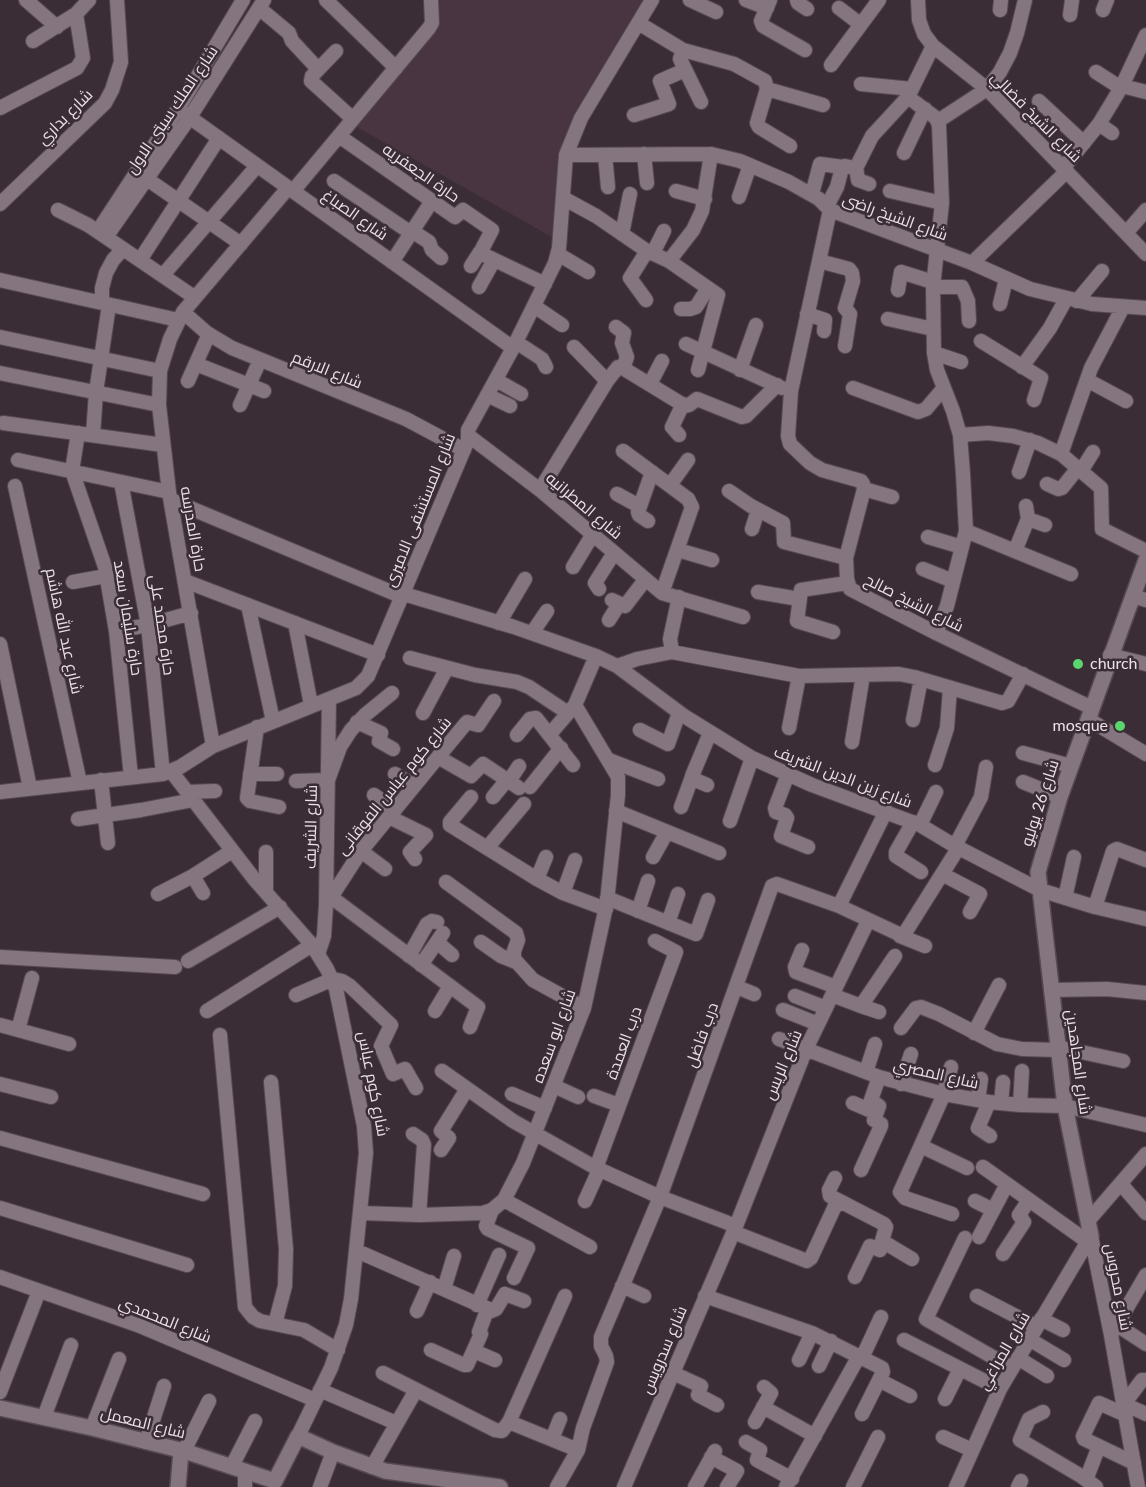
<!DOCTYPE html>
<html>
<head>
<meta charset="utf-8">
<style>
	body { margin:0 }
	canvas { display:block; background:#3b2d36 }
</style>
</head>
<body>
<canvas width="1146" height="1487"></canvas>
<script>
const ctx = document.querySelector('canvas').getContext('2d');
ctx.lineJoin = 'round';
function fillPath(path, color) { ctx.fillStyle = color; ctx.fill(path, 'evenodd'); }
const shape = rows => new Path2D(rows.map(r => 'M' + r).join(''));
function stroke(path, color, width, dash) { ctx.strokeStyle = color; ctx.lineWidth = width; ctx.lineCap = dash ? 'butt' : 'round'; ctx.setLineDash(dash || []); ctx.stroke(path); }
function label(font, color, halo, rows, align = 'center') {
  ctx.font = font + ' Lato,Cairo,sans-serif'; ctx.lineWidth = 5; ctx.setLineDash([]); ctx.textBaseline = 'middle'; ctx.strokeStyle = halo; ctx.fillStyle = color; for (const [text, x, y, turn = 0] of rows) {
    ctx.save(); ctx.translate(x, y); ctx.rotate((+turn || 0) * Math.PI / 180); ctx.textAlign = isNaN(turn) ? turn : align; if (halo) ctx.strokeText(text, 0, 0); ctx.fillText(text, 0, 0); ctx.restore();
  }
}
fillPath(shape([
	[431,0,652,0,566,155,559,241,350,123,427,30]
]), '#483541');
const minor = shape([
	[26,0,57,27],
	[326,0,396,68],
	[690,0,716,12],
	[746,0,767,8],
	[770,0,761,21,763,26,805,50],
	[797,0,798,3,807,9],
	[918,0,919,20,924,34,933,46,987,89,1146,254],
	[259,8,289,33,292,41,318,69],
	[839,8,860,24],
	[1000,10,1001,0],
	[1103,10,1107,0],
	[1070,15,1072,0],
	[640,24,683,50,734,64,765,81,767,89,757,123,759,127,790,146],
	[33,41,76,14,89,0],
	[683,50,680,59,701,102],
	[336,51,312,76,311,81,353,119],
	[831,65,879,0],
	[1096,72,1121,88],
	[861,84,912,89],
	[1122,86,1146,92],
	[767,89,823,105],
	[908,97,936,118,939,125,942,203,933,287,934,353,937,370,953,411,960,435,963,474,966,531,947,606,936,633],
	[1039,101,1084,143],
	[0,108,77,68,83,58,76,14],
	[178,109,513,348],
	[634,115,669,104,660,81,685,70],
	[938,121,987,89,1000,72,1010,53,1017,33,1025,0],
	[1099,124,1112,133],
	[339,136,455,217,463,210,492,230,480,253,545,284],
	[904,153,925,109],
	[644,154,647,183],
	[566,155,711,154,740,161,789,182,819,199,830,210,972,263,1030,289,1092,304,1146,308],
	[605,155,608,187],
	[856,167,858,180,869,184],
	[1064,167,1099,124,1122,86,1146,35],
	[147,179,241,244],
	[334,181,411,233],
	[293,191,429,28,432,23,431,0],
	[676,191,705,199],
	[890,191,942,203],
	[812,194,820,164,843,167],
	[739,197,750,165],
	[563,198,596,216,647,251,669,261,718,295,698,370],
	[0,204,105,103,112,90,121,62,117,0],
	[827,206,837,187,842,168,845,166,854,168,857,166,872,136,908,97,933,46],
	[58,210,88,225,194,297],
	[830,210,791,391,788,436,790,444,810,463,822,470,861,481,863,484,864,489,846,558,847,579,850,589,936,633,1092,708],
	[98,231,178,109,243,0],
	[412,231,429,242,432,250,441,258],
	[1126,233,1146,210],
	[622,234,630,194],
	[106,237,190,117,264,0],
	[653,253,664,231],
	[558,254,588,272],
	[140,260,219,138],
	[669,261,693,230,702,211,711,154],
	[819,261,849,269,852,273,853,281,845,308,850,314,845,346],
	[392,262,432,201],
	[972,263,1067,171],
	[471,266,480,252],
	[163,275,257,166],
	[0,280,178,320],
	[479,287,494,260],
	[933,287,962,287,968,301,969,321],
	[898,290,901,272,933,282],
	[646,300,630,278,647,251],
	[1077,301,1102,271],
	[102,303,102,288,106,273,113,260,123,249],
	[1000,304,1006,279],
	[534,306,562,325],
	[681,309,690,309,696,307,708,288],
	[183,312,207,333,232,348,406,419,464,450],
	[807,314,825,320,824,331],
	[888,319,933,329],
	[616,327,624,333,622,343,627,357,623,368],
	[0,337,160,371],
	[981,341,1041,378,1034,400],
	[516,342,542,359,546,367],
	[686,344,782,388],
	[574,347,607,381],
	[934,353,961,362],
	[196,364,264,391],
	[1022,367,1050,328,1066,299],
	[740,370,756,325],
	[0,373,159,405],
	[496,380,521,394],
	[1087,380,1126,401],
	[188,381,209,334],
	[650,384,662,361],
	[853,388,918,412,926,409,943,389],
	[487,395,510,406],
	[240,405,260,360],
	[3,423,163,445],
	[78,433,72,471,105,567,116,631,131,777],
	[93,435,96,392,109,305],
	[679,435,672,427,683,404],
	[960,435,988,433,1013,436,1038,443,1061,454,1101,488,1102,529,1146,551],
	[469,436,540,490,662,593,743,617],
	[623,451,688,499,692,507,662,593],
	[1061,454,1091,368,1123,307],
	[18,460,169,492],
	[1081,471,1093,452],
	[1019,472,1030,440],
	[121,482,148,625,163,774],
	[1047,484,1058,489,1062,488,1078,468],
	[670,485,688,460],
	[15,486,80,783],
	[864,489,892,497],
	[540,490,607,381,618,367,621,367,685,406,689,405,697,399,742,417,746,416,777,385],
	[729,491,751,506,783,523,784,542,846,558],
	[617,494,639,506],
	[171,500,403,597],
	[1028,519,1045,525],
	[648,521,639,515,638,512,652,472],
	[752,529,758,510],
	[966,531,1071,574],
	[928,537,962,547],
	[678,550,712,560],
	[1015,551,1028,519,1026,506],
	[573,567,593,534],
	[923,569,953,581],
	[185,581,378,655],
	[73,582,106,576],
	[599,589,595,583,614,553],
	[758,592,799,599],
	[404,594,514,627,596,656,617,666,684,716,752,758,812,785,920,825,955,846,1040,890,1095,907,1146,919],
	[1133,596,1146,600],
	[612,600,625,606,645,580],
	[248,605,273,721],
	[609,620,619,604],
	[295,623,311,705],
	[499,623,525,579],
	[116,631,148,625,191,613],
	[833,632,797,621,801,590,847,583],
	[532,633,547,611],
	[0,644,30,788],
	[672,652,670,639,679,597],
	[1110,655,1146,664],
	[410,658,475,675,517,682,529,687,568,713],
	[617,666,637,659,672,652,799,676,899,674,914,677,1002,703,1008,701,1023,674],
	[423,713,447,668],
	[1088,719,1146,754],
	[913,720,921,679],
	[357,722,381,733,379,741,393,749],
	[257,727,247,798,250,801,279,807],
	[789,728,799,676],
	[640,730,668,744,679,713],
	[550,734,575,705,596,656],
	[517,735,530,719,536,718,573,765],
	[852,742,863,675],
	[213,746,169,492,159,405,160,371,170,339,183,312,288,188],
	[1023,753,1071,766],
	[438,757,471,776,483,764,519,788],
	[609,760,658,779],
	[935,765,947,728,950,688],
	[171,771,255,880,312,945,327,969,336,989,364,1126,366,1153,351,1299,346,1325,331,1368,298,1436],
	[250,774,277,774],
	[395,774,414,786],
	[788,774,775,808,776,812,785,815,787,818,781,836,808,847],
	[101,780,108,843],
	[296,781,328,780,340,747,351,730,365,715,392,693],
	[509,781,519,766],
	[1023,782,1060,797],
	[707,785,693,779,692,776,710,733],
	[530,787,561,748],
	[0,792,163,774,180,767,213,746,356,688,368,676,468,440,468,430,513,348,555,263,559,248,566,155,581,118,652,0],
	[187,792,215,791],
	[374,795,395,810],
	[471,797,450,822,450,825,537,879,563,893,606,909],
	[493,797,507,780],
	[681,807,692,777],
	[616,811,719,853],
	[389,817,426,835,410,852,415,859],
	[78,819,141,810,193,800],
	[730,821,752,758],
	[913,822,896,852,896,856,921,872],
	[920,825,936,792],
	[955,846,981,797,986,767],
	[487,848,524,804],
	[361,851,385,869],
	[266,852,266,892],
	[653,857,667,832],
	[942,874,980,894,970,912],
	[193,876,203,893],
	[537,879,546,857],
	[446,882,516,933,518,940,514,951,514,959,533,980,584,1008],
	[563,893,575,860],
	[158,894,193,876,232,851],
	[331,897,478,1007,470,1027],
	[607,898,696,934,708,900],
	[1065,898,1074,857],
	[326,905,361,851,438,757,467,722,478,725,494,701],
	[839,906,886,811],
	[1095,907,1113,851,1117,849,1146,860],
	[638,911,648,881],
	[668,923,678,894],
	[900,936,925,946],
	[437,942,452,955],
	[481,942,501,956,516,962],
	[802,950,795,967,796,972,836,987],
	[318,954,324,936,326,905,329,699],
	[409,956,427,924,432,921,437,922],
	[0,957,175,967],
	[188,961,280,907],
	[421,965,443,933],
	[737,987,754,994],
	[1051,990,1107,989,1146,993],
	[296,995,333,979,342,981,350,986,391,1025,381,1046,393,1074,405,1069,416,1088],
	[832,995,861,1006,895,956],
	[795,996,826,1008],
	[861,1006,879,1012],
	[783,1010,818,1024],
	[207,1011,312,945],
	[435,1011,450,986],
	[0,1025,69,1044],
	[901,1028,916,1008,921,1007,939,1014,997,1044,1022,1049,1058,1050],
	[18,1030,32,978],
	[974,1033,999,985],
	[220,1035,245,1307,253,1317,260,1321,304,1330,338,1350],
	[779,1039,879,1077,944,1094,989,1102,1020,1105,1065,1106,1146,1125],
	[1058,1047,1123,1061],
	[951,1067,944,1094,900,1192,905,1198,952,1214],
	[442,1071,513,1121,596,1168,660,1197,736,1226],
	[866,1072,875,1044],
	[271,1082,286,1249,285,1286,275,1324],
	[0,1084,51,1097],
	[901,1084,911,1054],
	[554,1086,578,1097],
	[512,1094,545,1108],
	[594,1096,619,1105],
	[978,1100,981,1079],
	[989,1102,978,1128,990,1136],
	[853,1103,876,1113],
	[1001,1103,1003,1082],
	[1020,1105,1022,1071],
	[413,1134,422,1140,424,1145,419,1215],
	[0,1138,203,1194],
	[921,1146,967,1168],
	[441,1150,449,1138,441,1131,467,1089],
	[983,1167,1088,1242],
	[596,1168,676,952,655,941],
	[861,1170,881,1126,881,1124,874,1120,879,1106,871,1100,879,1077],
	[835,1178,829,1190,830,1196,884,1224,886,1227,882,1241,912,1259],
	[1121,1184,1146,1213],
	[504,1200,590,1247],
	[585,1201,599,1170],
	[975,1201,993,1210],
	[0,1208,187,1265],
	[492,1210,486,1226,488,1229,528,1248,514,1278],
	[361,1213,419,1215,483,1213,492,1210,504,1200,523,1163,584,1008,607,902,618,795,618,777,575,705],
	[1088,1221,1146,1154],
	[733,1232,807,1261,811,1258,835,1206,842,1202],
	[1091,1236,1111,1335,1138,1487],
	[979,1237,1007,1184],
	[965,1238,926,1319,1012,1368],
	[357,1251,491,1310],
	[1003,1254,1024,1222,1019,1215,1029,1200],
	[0,1277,140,1326,315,1400],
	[855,1277,870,1246,880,1250,883,1242],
	[622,1286,644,1296],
	[444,1289,454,1256],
	[705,1296,812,1333,882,1368,883,1372,862,1414],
	[977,1296,1037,1327],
	[477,1305,499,1255],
	[417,1311,430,1282],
	[1041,1319,1063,1330],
	[1117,1325,1146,1344],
	[1111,1335,1146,1275],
	[1029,1339,1064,1360],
	[904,1340,1000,1389],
	[431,1350,464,1365,467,1365,481,1334,479,1332,486,1313,496,1309,505,1294,524,1301],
	[474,1351,495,1360],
	[862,1358,881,1317],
	[1018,1358,1047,1376],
	[799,1360,812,1333],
	[819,1366,831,1341],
	[383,1373,495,1430,502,1431,509,1422,565,1296],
	[673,1373,701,1386,698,1395,717,1405],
	[879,1380,910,1396],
	[1146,1380,1142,1380,1124,1404,1146,1414],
	[320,1390,396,1423],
	[0,1392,39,1291],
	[945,1399,960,1369],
	[763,1407,815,1436],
	[1043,1412,1029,1419,1020,1440,1081,1476,1096,1487],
	[1126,1415,1099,1403,1083,1436,1084,1439,1134,1463],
	[44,1417,71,1345],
	[509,1422,578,1450],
	[755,1422,771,1393,764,1387],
	[92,1428,119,1359],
	[943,1437,972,1450],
	[552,1439,560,1419],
	[146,1442,164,1386],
	[746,1442,760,1450,757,1460,792,1479],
	[184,1451,209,1401],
	[711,1457,737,1471,727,1487],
	[232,1466,255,1421],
	[372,1467,416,1390],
	[1086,1480,1099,1446],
	[245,1487,245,1471],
	[320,1487,333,1452],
	[557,1487,578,1450,583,1428,607,1362,606,1356,601,1346,601,1337,660,1197,772,886,777,884,839,906,903,936,959,847],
	[624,1487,736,1226,806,1049,868,921],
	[695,1487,715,1451],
	[786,1487,859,1356],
	[853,1487,878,1437],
	[956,1487,1000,1389,1091,1236],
	[1018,1487,1021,1481]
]);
const tertiary = shape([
	[1091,1236,1065,1106,1038,872,1060,797,1146,560],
	[0,1408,92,1428,184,1451,275,1481,298,1436,333,1452,385,1471,500,1487],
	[178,1487,181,1451]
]);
stroke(minor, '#564a52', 16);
stroke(tertiary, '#564a52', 18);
stroke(minor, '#85757f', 14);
stroke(tertiary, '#85757f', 15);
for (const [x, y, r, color] of [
	[1078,664,6,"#5bd56e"],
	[1120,726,6,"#5bd56e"]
]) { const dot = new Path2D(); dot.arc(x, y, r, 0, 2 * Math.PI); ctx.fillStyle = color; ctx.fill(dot); stroke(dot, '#3b2d36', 2); }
label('16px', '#ebe1e7', '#3b2d36', [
	["شارع الملك سيتى الاول",172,110,-56],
	["شارع بداري",65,117,-45],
	["شارع الشيخ فضالي",1036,117,45],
	["حارة الجعفريه",421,173,35],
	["شارع الصباغ",355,215,35],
	["شارع الشيخ راضى",895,217,20],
	["شارع الارقم",327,370,22],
	["شارع المطرانيه",584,506,40],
	["شارع المستشفى الاميرى",420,510,-68],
	["حارة المدرسه",193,529,80],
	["شارع الشيخ صالح",914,603,27],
	["حارة سليمان سعد",128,618,81],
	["حارة محمد على",162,625,82],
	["شارع عبد الله هاشم",64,631,78],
	["شارع زين الدين الشريف",843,777,21],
	["شارع كوم عباس الفوقانى",394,786,-51],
	["شارع 26 يوليو",1040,803,-72],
	["شارع الشريف",311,827,-89],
	["درب فاضل",702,1035,-70],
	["شارع ابو سعده",554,1036,-70],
	["درب العمدة",624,1043,-70],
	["شارع المجاهدين",1078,1062,82],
	["شارع الريس",783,1065,-67],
	["شارع المصري",936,1074,13],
	["شارع كوم عباس",373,1084,79],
	["شارع محروس",1118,1287,79],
	["شارع المحمدي",165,1320,22],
	["شارع سدرويس",664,1350,-67],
	["شارع المراغي",1004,1351,-60],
	["شارع المعمل",143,1423,14]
]);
label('16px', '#ebe1e7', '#3b2d36', [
	["church",1090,664],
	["mosque",1108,726,"right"]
], 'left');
</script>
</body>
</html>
